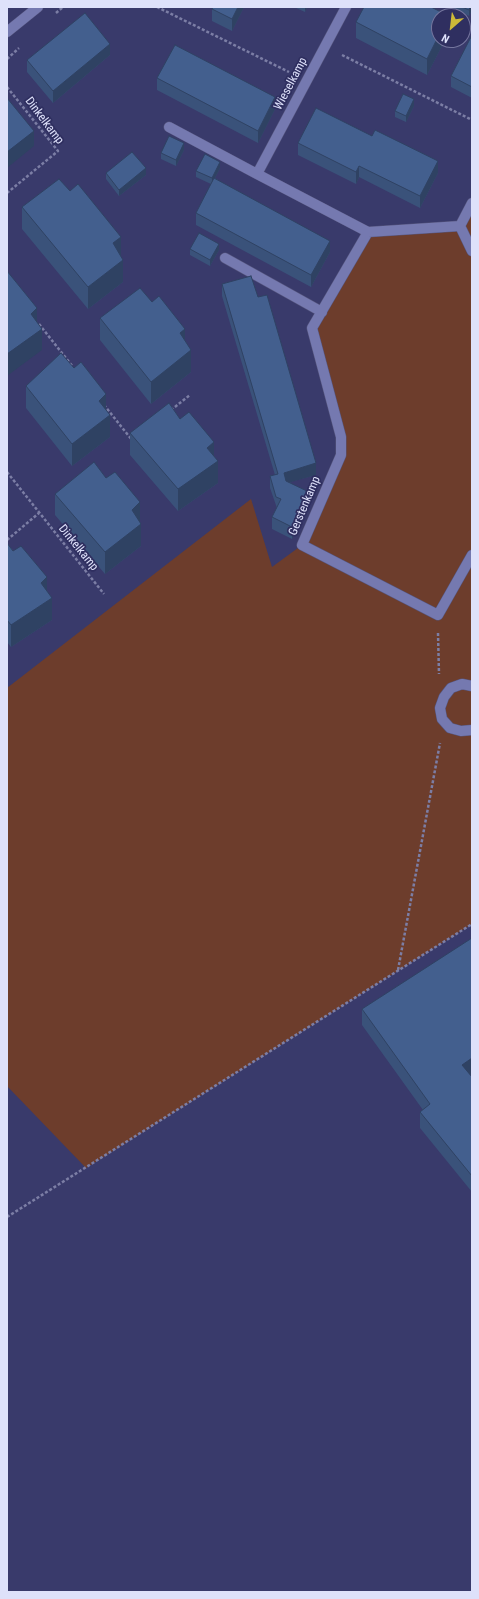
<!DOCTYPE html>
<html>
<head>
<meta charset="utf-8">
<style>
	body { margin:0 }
	#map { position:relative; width:479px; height:1599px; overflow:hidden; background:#393a6b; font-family:"Roboto Condensed",sans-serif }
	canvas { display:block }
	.frame { position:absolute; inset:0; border:8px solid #dee1fa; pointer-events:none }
	.north { position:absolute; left:431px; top:8px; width:40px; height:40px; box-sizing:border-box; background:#2f2f60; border:1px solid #75769e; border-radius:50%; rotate:208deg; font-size:11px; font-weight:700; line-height:16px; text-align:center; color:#dee1fa }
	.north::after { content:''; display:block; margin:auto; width:14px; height:18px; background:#cdb938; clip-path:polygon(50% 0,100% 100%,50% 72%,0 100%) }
</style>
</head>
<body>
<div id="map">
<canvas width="479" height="1599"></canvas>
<div class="frame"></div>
<div class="north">N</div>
</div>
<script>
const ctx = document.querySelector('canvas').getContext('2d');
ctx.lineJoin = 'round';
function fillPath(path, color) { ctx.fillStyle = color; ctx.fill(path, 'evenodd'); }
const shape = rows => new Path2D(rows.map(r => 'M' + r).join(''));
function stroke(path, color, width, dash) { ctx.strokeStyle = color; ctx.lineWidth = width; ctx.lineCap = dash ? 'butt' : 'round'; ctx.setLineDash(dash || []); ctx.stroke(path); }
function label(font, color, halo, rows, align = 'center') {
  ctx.font = font + ' "Roboto Condensed",sans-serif'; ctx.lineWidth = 3.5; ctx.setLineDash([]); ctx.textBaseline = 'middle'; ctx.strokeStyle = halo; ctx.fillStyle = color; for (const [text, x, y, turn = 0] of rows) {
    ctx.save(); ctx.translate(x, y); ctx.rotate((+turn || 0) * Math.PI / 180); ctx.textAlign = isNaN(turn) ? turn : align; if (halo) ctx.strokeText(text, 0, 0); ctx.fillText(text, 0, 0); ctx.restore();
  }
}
fillPath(shape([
	[472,203,472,924,86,1168,7,1086,7,688,251,499,272,567,302,545,341,455,312,328,368,232,460,226]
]), '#6d3d2c');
const minor = shape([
	[346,7,257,174,368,232],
	[169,127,257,174],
	[472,203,460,226,472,251],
	[460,226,368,232,312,328,341,437,341,455,302,545,438,615,472,555],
	[225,258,322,312],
	[472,686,462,684,451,688,444,697,440,708,442,719,450,728,461,731,472,730]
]);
const secondary = shape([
	[7,32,38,7]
]);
stroke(minor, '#56567e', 11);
stroke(secondary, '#56567e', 11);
stroke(shape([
	[157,7,289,72],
	[56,13,63,7],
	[342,55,472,120],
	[7,59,19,48],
	[7,87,58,151,7,193],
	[39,324,73,367],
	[104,405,132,440],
	[171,410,190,395],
	[7,472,104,594],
	[7,540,39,513],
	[438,633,439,674],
	[398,970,440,743],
	[7,1217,472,924]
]), '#7c7ea5', 2.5, [3, 2]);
stroke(minor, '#7579b0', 10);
stroke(secondary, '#7579b0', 10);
fillPath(shape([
	[244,7,232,31,212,21,212,9],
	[294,7,307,7,305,12],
	[451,7,472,7,472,10,469,16],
	[356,22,439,40,445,40,427,75,356,38],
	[472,35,472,98,451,87,451,76],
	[110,55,53,103,27,72,27,60],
	[157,78,275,109,258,143,157,90],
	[414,106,406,122,395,117,395,111],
	[298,143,438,173,420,208,359,177,356,184,298,155],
	[184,150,176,166,161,159,161,153],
	[220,168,215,178,330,252,311,287,196,225,196,213,211,184,196,177,196,171],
	[106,173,146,175,119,196,106,179],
	[70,191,121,257,123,282,88,309,22,229,22,207],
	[190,249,219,250,210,266,190,255],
	[222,284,258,297,316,475,290,482,309,503,292,539,272,529,272,517,277,508,270,488,270,476,275,475,222,296],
	[100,318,185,341,191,372,151,404,100,340],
	[26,386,106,409,110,437,72,466,26,408],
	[180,419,214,457,218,483,178,511,130,455,130,433],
	[106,478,140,522,141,546,105,574,55,515,55,494],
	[7,543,47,591,52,620,11,647,7,642],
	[362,1009,470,1075,472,1077,472,1192,420,1128,420,1112,423,1110,362,1025]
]), '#3a527a');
fillPath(shape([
	[238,7,244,7,232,31,232,19],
	[305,7,307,7,305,12],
	[470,7,472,7,472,10,469,16,469,10],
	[439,35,439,40,445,40,427,75,427,59],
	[110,44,110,55,53,103,53,91],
	[275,97,275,109,258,143,258,131],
	[414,99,414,106,406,122,406,116],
	[34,131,34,146,7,168,7,152],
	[184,143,184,150,176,166,176,160],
	[438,161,438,173,420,208,420,196],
	[220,162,220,168,212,184,212,178],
	[359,166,359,177,356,184,356,172],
	[146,168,146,175,119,196,119,190],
	[121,237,121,259,113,243],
	[330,241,330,252,311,287,311,275],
	[219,244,219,250,210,266,210,260],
	[123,260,123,282,88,309,88,287],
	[37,308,37,330,31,314],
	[42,329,42,350,7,376,7,354],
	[185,329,185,351,180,333],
	[191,350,191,372,151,404,151,382],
	[106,394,106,416,99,401],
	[110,415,110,437,72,466,72,444],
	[214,442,214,463,218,461,218,483,178,511,178,489,207,448],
	[316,463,316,475,284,484,284,473],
	[309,492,309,503,292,539,292,527],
	[140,502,140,524,141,524,141,546,105,574,105,552,132,510],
	[47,577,47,599,41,583],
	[52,598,52,620,11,647,11,625],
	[472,1058,472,1074,462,1080,462,1065]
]), '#2f4263');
const building = shape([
	[213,7,238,7,232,19,212,9,213,7],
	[364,7,431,7,449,16,439,16,439,35,427,59,356,22,364,7],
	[462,7,470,7,469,10,462,7],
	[85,13,110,44,53,91,27,60,85,13],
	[472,35,472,87,451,76,472,35],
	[175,45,275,97,258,131,157,78,175,45],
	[403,94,414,99,406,116,395,111,403,94],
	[7,98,34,131,7,152,7,98],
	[316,108,372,136,375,130,438,161,420,196,359,166,356,172,298,143,316,108],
	[169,136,184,143,176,160,161,153,169,136],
	[132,152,146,168,119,190,106,173,132,152],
	[205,154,220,162,212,178,196,171,205,154],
	[214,178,330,241,311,275,196,213,214,178],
	[59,179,70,191,78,184,121,237,113,243,123,260,88,287,22,207,59,179],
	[199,233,219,244,210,260,190,249,199,233],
	[7,271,37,308,31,314,42,329,7,354,7,271],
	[251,276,258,297,267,295,316,463,284,473,286,481,309,492,292,527,272,517,281,499,276,497,270,476,278,474,222,284,251,276],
	[140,288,152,302,159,296,185,329,180,333,191,350,151,382,100,318,140,288],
	[61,353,74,368,81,362,106,394,99,401,110,415,72,444,26,386,61,353],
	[169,403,180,419,189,412,214,442,207,448,218,461,178,489,130,433,169,403],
	[94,462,106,478,115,472,140,502,132,510,141,524,105,552,55,494,94,462],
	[7,543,13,551,21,546,47,577,41,583,52,598,11,625,7,620,7,543],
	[472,938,472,1058,462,1065,472,1077,472,1176,420,1112,430,1104,362,1009,472,938]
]);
fillPath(building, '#435f8e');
stroke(building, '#2f4263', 1);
label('12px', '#dee1fa', '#2f2f60', [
	["Wieselkamp",291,84,-62],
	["Dinkelkamp",44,121,53],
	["Gerstenkamp",305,506,-67],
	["Dinkelkamp",78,548,51]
]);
</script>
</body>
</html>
